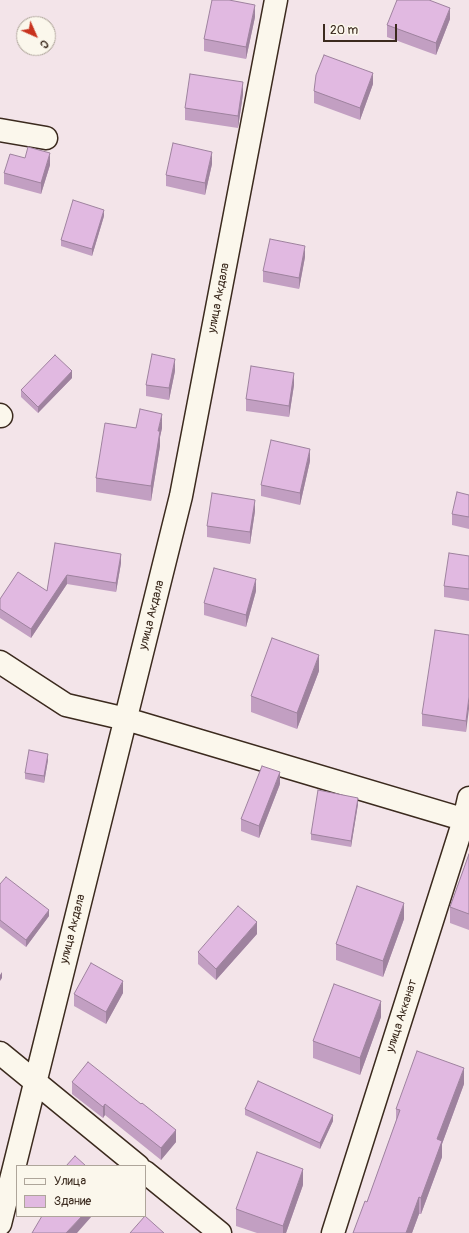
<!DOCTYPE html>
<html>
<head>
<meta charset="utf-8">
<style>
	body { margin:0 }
	#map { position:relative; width:469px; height:1233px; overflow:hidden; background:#f3e4e9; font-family:Pangolin,sans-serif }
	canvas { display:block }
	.legend { position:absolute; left:16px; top:1165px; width:130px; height:52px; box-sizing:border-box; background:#fbf7ec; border:1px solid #aea59a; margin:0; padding:5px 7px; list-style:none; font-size:12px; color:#3b2a1e }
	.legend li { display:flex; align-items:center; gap:8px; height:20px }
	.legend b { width:20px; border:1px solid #aea59a }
	.north { position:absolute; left:16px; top:16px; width:40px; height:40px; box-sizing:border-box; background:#fbf7ec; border:1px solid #aea59a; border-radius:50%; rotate:135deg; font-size:11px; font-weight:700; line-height:16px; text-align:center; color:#3b2a1e }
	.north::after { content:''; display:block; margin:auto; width:14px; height:18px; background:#c8321e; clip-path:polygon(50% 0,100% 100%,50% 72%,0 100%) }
	.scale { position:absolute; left:323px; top:24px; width:74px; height:18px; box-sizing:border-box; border:2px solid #3b2a1e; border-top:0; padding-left:5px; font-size:12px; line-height:14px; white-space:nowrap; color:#3b2a1e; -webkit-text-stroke:3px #fbf7ec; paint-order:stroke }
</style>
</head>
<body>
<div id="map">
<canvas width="469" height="1233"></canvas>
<ul class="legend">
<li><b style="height:5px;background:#fbf7ec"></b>Улица</li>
<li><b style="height:11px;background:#e1b9e1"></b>Здание</li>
</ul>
<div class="north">С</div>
<div class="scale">20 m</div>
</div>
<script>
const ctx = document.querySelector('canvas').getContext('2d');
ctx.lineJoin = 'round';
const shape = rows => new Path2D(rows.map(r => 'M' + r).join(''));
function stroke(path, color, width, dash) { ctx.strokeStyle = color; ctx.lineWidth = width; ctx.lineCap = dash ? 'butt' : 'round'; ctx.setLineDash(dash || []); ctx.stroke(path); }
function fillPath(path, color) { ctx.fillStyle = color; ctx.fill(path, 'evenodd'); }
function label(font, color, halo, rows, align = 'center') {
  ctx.font = font + ' Pangolin,sans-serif'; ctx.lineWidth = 4; ctx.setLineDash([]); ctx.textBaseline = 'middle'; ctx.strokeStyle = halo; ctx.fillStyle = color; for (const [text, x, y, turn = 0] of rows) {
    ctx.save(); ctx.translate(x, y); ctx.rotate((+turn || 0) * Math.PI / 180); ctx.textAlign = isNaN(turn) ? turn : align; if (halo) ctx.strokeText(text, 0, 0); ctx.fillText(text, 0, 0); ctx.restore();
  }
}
const minor = shape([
	[0,130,46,138],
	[0,415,1,416],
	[0,662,66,705,126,719,469,821],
	[0,1053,138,1166],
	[145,1172,220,1233],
	[0,1224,181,496,276,0],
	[333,1233,464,820,469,798]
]);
stroke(minor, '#3b2a1e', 25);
stroke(minor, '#fbf7ec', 22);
fillPath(shape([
	[255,17,246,59,204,51,204,39],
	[450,19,436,55,387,37,387,25],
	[373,84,360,120,314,103,314,91],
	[243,94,238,128,185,120,185,108],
	[25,158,50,165,41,194,4,184,4,173],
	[212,164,205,195,166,186,166,175],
	[104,216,92,256,61,246,61,240],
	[305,257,299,289,263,282,263,271],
	[175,371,169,400,146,396,146,385],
	[72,378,38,413,21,397,21,390],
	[294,385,289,417,246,411,246,399],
	[136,428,162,428,160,437,160,446,151,501,96,492,96,478],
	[310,461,300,505,261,496,261,485],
	[469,495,469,529,452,525,452,514],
	[255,511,250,544,207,537,207,526],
	[55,543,121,563,116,592,67,584,31,638,0,618,0,599,47,591],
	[469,556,469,601,444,597,444,586],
	[256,591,246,627,204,615,204,603],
	[469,635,466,732,422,726,422,714],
	[319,671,297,729,251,712,251,696],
	[48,760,44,783,25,779,25,773],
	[280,784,259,838,241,831,241,819],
	[358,804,351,847,311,840,311,834],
	[469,854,469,930,450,923,450,907],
	[0,884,49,916,26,947,0,927],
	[404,919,383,977,336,960,336,944],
	[257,934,216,980,198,964,198,952],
	[123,993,106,1024,74,1006,74,994],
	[381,1017,360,1075,313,1058,313,1041],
	[72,1082,176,1142,161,1160,105,1115,103,1118,72,1094],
	[464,1084,442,1144,442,1157,421,1214,419,1214,412,1233,353,1233,367,1202,396,1121,396,1109],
	[245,1109,333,1121,320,1149,245,1115],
	[303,1185,286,1233,257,1233,236,1226,236,1209]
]), '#c29fc2');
fillPath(shape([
	[255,5,255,17,246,59,246,47],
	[450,8,450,19,436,55,436,43],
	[373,73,373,84,360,120,360,108],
	[243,82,243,94,238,128,238,116],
	[212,152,212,164,205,195,205,183],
	[50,153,50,165,41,194,41,183],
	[104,210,104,216,92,256,92,249],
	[305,246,305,257,299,289,299,278],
	[175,359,175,371,169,400,169,388],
	[72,371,72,378,38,413,38,407],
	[294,373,294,385,289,417,289,406],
	[162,414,162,428,160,437,160,446,151,501,151,486,158,431],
	[310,449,310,461,300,505,300,493],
	[255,500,255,511,250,544,250,532],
	[121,554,121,563,116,592,116,583],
	[67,575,67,584,31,638,31,629],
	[256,579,256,591,246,627,246,615],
	[319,655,319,671,297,729,297,713],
	[469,697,469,709,466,732,466,721],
	[48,754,48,760,44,783,44,776],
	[280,772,280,784,259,838,259,826],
	[358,798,358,804,351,847,351,841],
	[404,903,404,919,383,977,383,961],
	[49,910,49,916,26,947,26,940],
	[257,922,257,934,216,980,216,969],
	[2,972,2,978,0,981,0,975],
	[123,981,123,993,106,1024,106,1012],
	[381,1001,381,1017,360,1075,360,1058],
	[464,1068,464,1084,442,1144,442,1157,421,1214,421,1198,437,1139],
	[105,1104,105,1115,103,1118,103,1107],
	[333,1115,333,1121,320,1149,320,1143],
	[176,1130,176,1142,161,1160,161,1148],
	[303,1169,303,1185,286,1233,283,1233,283,1226],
	[419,1197,419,1214,412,1233,406,1233],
	[82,1216,92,1216,77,1233,66,1233]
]), '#9e829e');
const building = shape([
	[212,0,229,0,255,5,246,47,204,39,212,0],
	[397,0,429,0,450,8,436,43,387,25,397,0],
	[324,55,373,73,360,108,314,91,316,75,324,55],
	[190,74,243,82,238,116,185,108,190,74],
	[173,143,212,152,205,183,166,175,173,143],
	[28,147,50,153,41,183,4,173,10,154,25,158,28,147],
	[73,200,104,210,92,249,61,240,73,200],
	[270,239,305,246,299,278,263,271,270,239],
	[152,354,175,359,169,388,146,385,152,354],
	[55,355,72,371,38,407,21,390,55,355],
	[251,366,294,373,289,406,246,399,251,366],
	[140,409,162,414,158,431,160,431,151,486,96,478,105,423,136,428,140,409],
	[271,440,310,449,300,493,261,485,271,440],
	[457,492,469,495,469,517,452,514,457,492],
	[212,493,255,500,250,532,207,526,212,493],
	[55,543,121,554,116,583,67,575,31,629,0,609,0,599,18,572,47,591,55,543],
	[449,553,469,556,469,589,444,586,449,553],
	[214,568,256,579,246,615,204,603,214,568],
	[435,630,469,635,469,697,466,721,422,714,435,630],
	[272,638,319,655,297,713,251,696,272,638],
	[29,750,48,754,44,776,25,773,29,750],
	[262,766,280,772,259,826,241,819,262,766],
	[318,790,358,798,351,841,311,834,318,790],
	[469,854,469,914,450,907,469,854],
	[6,877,49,910,26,940,0,920,0,884,6,877],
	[357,886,404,903,383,961,336,944,357,886],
	[238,906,257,922,216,969,198,952,238,906],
	[91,963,123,981,106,1012,74,994,91,963],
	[334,984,381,1001,360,1058,313,1041,334,984],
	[417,1051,464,1068,437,1139,442,1141,421,1198,419,1197,406,1233,353,1233,365,1201,367,1202,400,1110,396,1109,417,1051],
	[88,1062,141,1104,142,1103,176,1130,161,1148,105,1104,103,1107,72,1082,88,1062],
	[258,1081,333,1115,320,1143,245,1109,258,1081],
	[257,1152,303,1169,283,1226,236,1209,257,1152],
	[75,1156,86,1166,66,1166,75,1156],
	[42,1216,82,1216,66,1233,32,1233,42,1216],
	[145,1216,164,1233,130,1233,145,1216]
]);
fillPath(building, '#e1b9e1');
stroke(building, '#9e829e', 1);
label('12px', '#3b2a1e', '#fbf7ec', [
	["улица Акдала",219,298,-79],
	["улица Акдала",152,615,-76],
	["улица Акдала",73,929,-76],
	["улица Акканат",402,1016,-72]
]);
</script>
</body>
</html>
